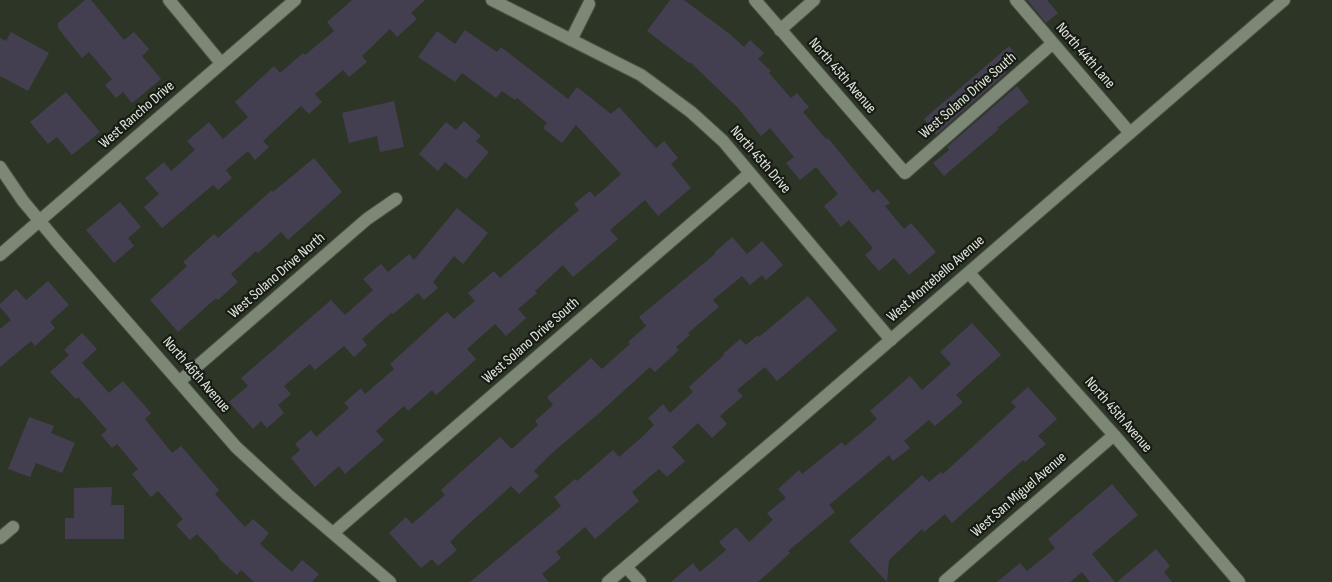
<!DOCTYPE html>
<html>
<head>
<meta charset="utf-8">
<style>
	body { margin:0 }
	canvas { display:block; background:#2c3526 }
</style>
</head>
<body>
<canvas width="1332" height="582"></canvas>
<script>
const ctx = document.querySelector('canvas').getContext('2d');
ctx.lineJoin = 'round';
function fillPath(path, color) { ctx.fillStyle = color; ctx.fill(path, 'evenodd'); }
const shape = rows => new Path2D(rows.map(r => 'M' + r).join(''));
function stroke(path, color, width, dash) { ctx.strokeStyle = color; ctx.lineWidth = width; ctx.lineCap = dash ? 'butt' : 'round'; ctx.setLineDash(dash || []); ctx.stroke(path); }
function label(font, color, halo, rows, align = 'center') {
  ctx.font = font + ' "Sofia Sans Condensed",sans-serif'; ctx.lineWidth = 4.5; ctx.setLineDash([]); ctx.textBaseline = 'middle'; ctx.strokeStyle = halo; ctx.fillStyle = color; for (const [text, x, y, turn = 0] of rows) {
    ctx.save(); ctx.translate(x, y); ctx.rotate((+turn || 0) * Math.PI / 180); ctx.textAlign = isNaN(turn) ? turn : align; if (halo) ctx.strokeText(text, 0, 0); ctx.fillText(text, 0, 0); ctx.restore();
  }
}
fillPath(shape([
	[85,0,91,0,124,40,134,32,149,49,142,56,161,79,132,103,123,92,116,98,105,85,112,79,89,52,82,58,58,28,58,23],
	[352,0,425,0,411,13,417,19,397,37,390,29,362,56,367,62,349,77,343,70,315,94,322,102,309,114,301,106,263,141,269,147,255,160,248,151,226,170,232,178,218,190,213,185,162,228,144,207,159,194,145,178,164,162,171,171,195,150,187,141,209,122,223,139,248,117,235,102,274,66,280,73,303,53,305,55,334,31,327,22],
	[670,0,684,0,731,35,744,47,750,40,764,53,758,59,771,71,769,73,791,98,797,93,809,107,803,112,826,139,828,138,873,193,878,189,890,203,885,206,904,229,911,223,936,252,909,275,894,258,879,271,865,255,873,248,849,220,841,227,824,206,838,194,816,167,800,180,786,163,794,157,770,128,761,136,738,108,690,62,689,63,647,31],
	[1027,0,1047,0,1058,13,1046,23],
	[465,30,497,52,501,47,568,99,577,87,611,114,619,107,656,148,664,141,678,158,671,164,691,188,658,216,645,200,610,230,618,239,573,277,563,265,535,291,537,293,518,309,526,318,506,336,495,324,467,349,476,359,453,380,436,395,432,390,408,411,404,406,376,431,384,440,345,474,339,466,315,487,291,458,300,450,295,444,311,430,316,437,349,408,344,403,361,388,365,394,394,369,390,364,447,312,454,319,475,301,468,293,494,271,500,278,579,210,574,204,590,191,595,197,621,174,576,125,562,143,543,128,547,123,517,98,515,100,502,91,496,98,462,73,455,82,418,57,437,31,455,44],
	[11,32,49,53,28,91,0,76,0,38,6,41],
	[1009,46,1020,59,1005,72,1006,73,936,135,924,119],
	[1017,86,1029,102,997,128,999,129,944,176,933,163,949,150,947,147],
	[66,92,100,132,72,155,57,137,48,144,30,122],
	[394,101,404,147,380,152,377,136,349,143,342,113],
	[464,121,481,136,476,141,489,152,466,179,445,162,438,171,419,154,446,122,456,130],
	[314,158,342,192,288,240,281,232,258,253,256,251,231,274,238,282,218,300,216,298,178,332,150,300,187,266,183,262,214,234,218,238,272,190,273,192],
	[120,202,141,227,128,238,134,246,114,263,86,230],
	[457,208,488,233,463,264,454,256,433,282,438,288,424,300,418,293,393,314,391,313,362,339,367,345,354,357,344,346,315,370,310,364,284,386,291,394,278,405,284,413,267,428,261,421,253,429,229,402,248,386,241,378,331,300,345,315,373,290,363,279,381,264,388,272,409,254,414,260],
	[732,237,747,254,762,241,783,265,766,280,762,275,750,285,742,276,713,300,719,307,688,333,690,335,676,347,679,350,655,372,650,367,597,415,552,453,534,471,539,476,519,494,511,486,461,531,450,542,457,550,438,566,432,559,421,568,389,533,406,517,412,524,445,495,441,490,500,437,512,449,538,425,535,421,553,405,547,397,591,358,602,369,630,344,628,342,646,326,639,317,715,254,714,253],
	[48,281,69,305,50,322,55,328,35,346,31,341,0,367,0,329,11,320,0,307,0,304,16,289,26,300],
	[808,296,837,330,777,381,765,367,737,390,743,396,720,416,727,424,712,438,698,423,672,447,685,461,667,477,659,469,632,492,639,501,595,539,585,527,556,552,561,558,542,574,549,582,470,582,561,506,554,497,575,479,577,481,613,450,619,457,642,437,654,425,648,418,663,404,670,413,693,392,689,387,724,355,723,354,740,339,746,345,758,335,759,337],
	[972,323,1001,355,956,395,963,402,935,426,929,420,904,441,910,448,893,461,889,455,829,505,835,512,788,551,790,553,758,582,671,582,693,563,700,572,726,550,719,542,736,527,749,542,773,520,767,513,786,498,778,489,799,470,802,474,842,442,845,446,877,419,870,411,910,376,922,390,951,364,940,352],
	[82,333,97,349,82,363,109,393,123,381,151,413,145,419,172,453,181,446,219,490,215,494,245,527,253,519,269,533,260,544,292,572,302,560,319,574,312,582,254,582,241,570,237,575,218,558,219,557,197,534,190,540,176,525,183,519,158,491,151,497,132,474,138,469,117,444,112,448,101,435,107,430,78,397,76,399,50,372,69,355,64,350],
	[1028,387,1057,419,1038,436,1046,444,1025,462,1023,460,952,523,945,514,924,532,922,529,889,560,887,582,849,541,922,475,929,482,941,472,943,474,1016,407,1011,402],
	[29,417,54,426,51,433,75,443,62,473,36,463,30,477,8,469],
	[1112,484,1138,515,1092,554,1115,582,1090,582,1082,572,1070,582,997,582,1020,563,1027,571,1055,548,1048,539],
	[112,487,111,505,124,505,124,539,65,539,65,518,74,518,74,488],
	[1156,549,1170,566,1164,572,1172,582,1117,582]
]), '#433f50');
const minor = shape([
	[169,0,221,63],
	[492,0,641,75,691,112,723,141,891,340],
	[755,0,905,173,1053,43],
	[1016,0,1130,133],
	[780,30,814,0],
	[571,40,589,4],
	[0,167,23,201,58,243,236,447,288,495,390,582],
	[0,255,295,0],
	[969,273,1114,435,1239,582],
	[180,381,367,219,396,199],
	[333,533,750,173],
	[0,538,13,527],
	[626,567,640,582],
	[945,581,1114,435],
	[608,582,784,432,1284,0]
]);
stroke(minor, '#4a5245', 14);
stroke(minor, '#7c8776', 12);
label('15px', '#e2e8de', '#171b14', [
	["North 44th Lane",1085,56,49],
	["North 45th Avenue",842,76,49],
	["West Solano Drive South",968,96,-41],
	["West Rancho Drive",137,115,-41],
	["North 45th Drive",760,160,49],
	["West Solano Drive North",277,276,-41],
	["West Montebello Avenue",936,279,-41],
	["West Solano Drive South",531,341,-41],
	["North 46th Avenue",196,375,49],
	["North 45th Avenue",1118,415,49],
	["West San Miguel Avenue",1019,495,-41]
]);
</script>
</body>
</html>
